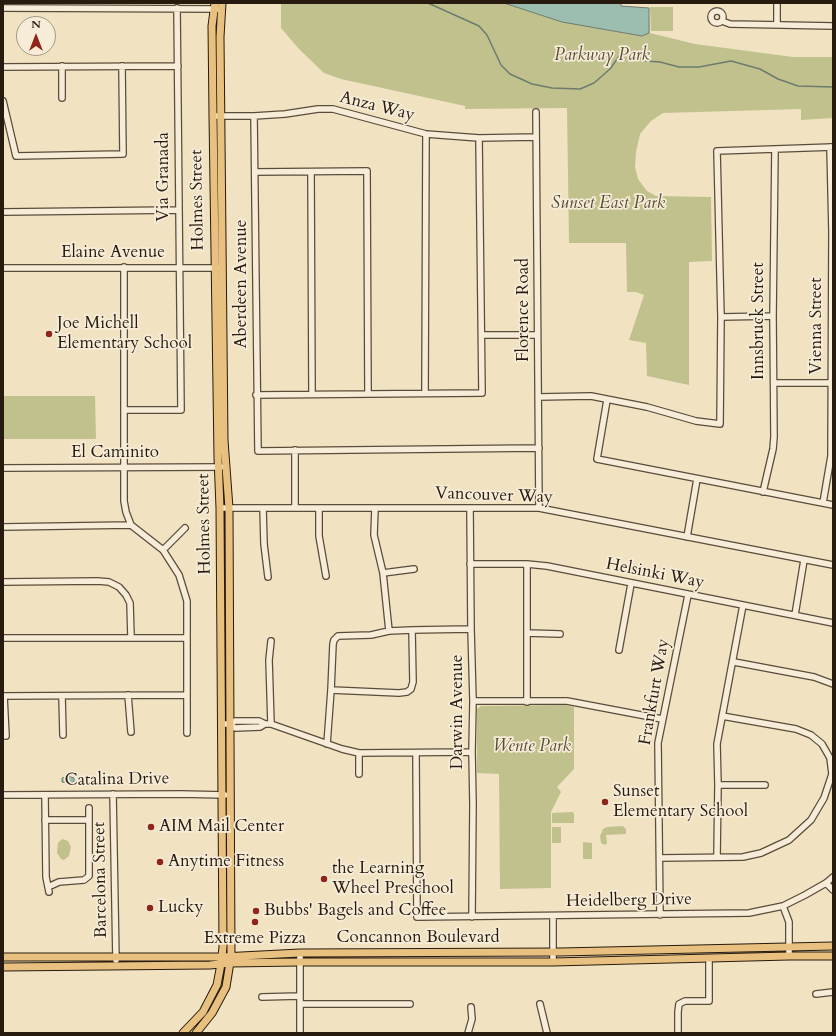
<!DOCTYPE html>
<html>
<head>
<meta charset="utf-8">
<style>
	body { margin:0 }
	#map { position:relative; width:836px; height:1036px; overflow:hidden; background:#f1e2c1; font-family:Cardo,serif }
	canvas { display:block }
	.frame { position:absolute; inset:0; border:4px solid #271a0e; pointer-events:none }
	.north { position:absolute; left:16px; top:16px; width:40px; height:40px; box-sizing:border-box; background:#f6ecd7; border:1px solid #a39887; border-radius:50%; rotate:0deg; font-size:11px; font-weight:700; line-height:16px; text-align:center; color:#271a0e }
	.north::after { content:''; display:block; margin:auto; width:14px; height:18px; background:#8f2418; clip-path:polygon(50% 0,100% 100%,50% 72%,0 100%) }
</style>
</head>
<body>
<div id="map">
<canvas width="836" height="1036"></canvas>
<div class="frame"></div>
<div class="north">N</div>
</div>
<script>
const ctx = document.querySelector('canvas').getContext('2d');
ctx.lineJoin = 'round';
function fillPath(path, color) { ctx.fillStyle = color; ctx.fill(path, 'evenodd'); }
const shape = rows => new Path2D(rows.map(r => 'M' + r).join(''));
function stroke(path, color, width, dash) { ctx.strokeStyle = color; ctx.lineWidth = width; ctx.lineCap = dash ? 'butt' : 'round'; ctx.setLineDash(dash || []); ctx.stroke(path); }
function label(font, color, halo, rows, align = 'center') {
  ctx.font = font + ' Cardo,serif'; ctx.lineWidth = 3.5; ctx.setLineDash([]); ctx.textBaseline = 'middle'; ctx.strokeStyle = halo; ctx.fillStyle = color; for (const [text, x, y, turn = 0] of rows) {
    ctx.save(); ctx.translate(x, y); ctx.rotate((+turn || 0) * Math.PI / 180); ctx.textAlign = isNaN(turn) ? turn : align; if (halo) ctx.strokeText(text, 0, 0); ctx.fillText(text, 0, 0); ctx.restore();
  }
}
fillPath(shape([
	[281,3,621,3,621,6,649,8,650,33,695,44,793,57,833,57,833,118,801,120,801,109,663,113,651,121,640,134,636,152,635,167,638,179,647,191,656,196,711,197,712,261,689,262,689,385,647,376,646,343,629,340,644,295,636,292,627,292,626,243,569,243,567,108,465,109,465,106,341,79,324,73,299,49,281,28],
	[650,7,673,7,673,31,651,31],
	[3,396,95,396,96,439,3,439],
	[565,705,574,707,574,769,557,787,561,792,551,812,551,888,500,889,499,774,477,773,477,709,481,706],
	[573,812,574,814,574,823,552,823,552,813],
	[623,826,626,829,626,834,606,835,607,843,605,845,601,843,600,836,603,829,607,827],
	[552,827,561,827,561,843,552,843],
	[62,839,68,841,71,847,69,856,64,860,61,859,57,853,58,843],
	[583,842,592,843,592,859,583,859]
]), '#c1c18e');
const water = shape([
	[504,3,621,3,621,6,649,8,649,33,642,36,562,22,504,3],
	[68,776,74,778,74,782,68,783,62,782,62,778,68,776]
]);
fillPath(water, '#9bbeb0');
stroke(water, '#6d7c6f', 1);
stroke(shape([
	[428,3,479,26,487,35,501,65,510,74,532,84,552,88,580,89,594,83,610,69,620,55,632,55,646,61,660,62,679,67,699,67,731,61,760,69,778,79,798,86,833,87]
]), '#6d7c6f', 1.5);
const minor = shape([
	[3,8,217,9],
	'711 17a6 6 0 1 1 12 0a6 6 0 1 1-12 0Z',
	[722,21,730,24,833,26],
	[777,25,777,3],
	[3,67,178,66],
	[62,98,62,66],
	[3,101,16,156,123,154,122,66],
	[536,112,539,508],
	[213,116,254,116,285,114,318,109,333,109,426,134,479,138,536,137],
	[254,116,258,451,539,448],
	[255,172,367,171,368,394],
	[311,172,312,394],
	[3,212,178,210],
	[124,267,124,501,126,512,131,525,163,550,179,575,187,601,187,733],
	[3,268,219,268],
	[721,317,773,316],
	[482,335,537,335],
	[774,383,831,383],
	[425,393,426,134],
	[256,395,482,393,479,138],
	[538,397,591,396,647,407,696,421,720,424,721,317,717,151,833,147],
	[607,400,597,459,833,505],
	[125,410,181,410,177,8],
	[295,450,295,508],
	[3,468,221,467],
	[763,492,773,449,774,437,773,316,775,149],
	[823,503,831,456,832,232,830,147],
	[220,508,539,508,833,565],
	[263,508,264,544,268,577],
	[319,508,319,536,326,576],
	[375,508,374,535,383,573,389,631],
	[470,508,471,629,473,701,472,752,473,804,472,917],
	[3,527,131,525],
	[687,537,697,479],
	[163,550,185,528],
	[470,564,527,564,547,566,833,623],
	[527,564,527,702],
	[383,573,414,569],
	[3,582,98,581,109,582,119,587,126,595,130,603,131,637],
	[795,615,804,560],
	[527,633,560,634],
	[3,638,187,638],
	[619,650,631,584],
	[734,662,814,677,833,684],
	[331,690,399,693,407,692,411,689,413,682,412,630],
	[128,695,131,732],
	[3,696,187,695],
	[4,696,6,736],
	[62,696,63,735],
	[473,701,567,701,662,719],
	[222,724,229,724,235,721,259,721,265,724,271,724,342,749,359,753,472,752],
	[229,724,235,728,260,727,265,724],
	[271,724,269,660,271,641],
	[327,744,331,690,333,644,334,640,338,636,371,635,389,631,412,630,471,629],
	[359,753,359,774],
	[416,753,417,917,749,913,783,906,805,895,826,883,833,877],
	[718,785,765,785],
	[113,794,116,960],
	[3,795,181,794,225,795],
	[45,795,46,877,49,892],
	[89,808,89,820],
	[45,820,89,820,89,876,84,880,59,882,48,887],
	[717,857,718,785,717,744,743,605],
	[660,858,743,857,761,853,789,840,811,820,824,798,832,774,830,758,822,744,811,735,796,729,722,716],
	[826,883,833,890],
	[783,906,789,922,789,956],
	[660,915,658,743,688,595],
	[553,916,553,962],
	[300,953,300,1033],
	[816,994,833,992],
	[262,997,300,996],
	[300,1004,410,1004],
	[540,1004,547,1033],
	[468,1033,472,1019,471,1007],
	[678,1033,678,1012,679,1004,685,1001,709,1001,709,959]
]);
const major = shape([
	[3,957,222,957,300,953,560,952,833,946],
	[3,967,210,965,230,963,300,962,553,962,789,956,833,956],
	[183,1033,203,1012,217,985,221,964,223,947,220,508,218,457,213,116,212,26,215,3],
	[196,1033,212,1013,226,987,231,956,229,508,224,440,220,37,222,3]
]);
stroke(minor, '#5a4c3b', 8);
stroke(major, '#271a0e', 9);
stroke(minor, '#f6ecd7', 5.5);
stroke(major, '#e8c180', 7);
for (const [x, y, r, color] of [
	[49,334,4,"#8f2418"],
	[605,802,4,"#8f2418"],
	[151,827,4,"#8f2418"],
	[160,862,4,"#8f2418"],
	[324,879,4,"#8f2418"],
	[150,908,4,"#8f2418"],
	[256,911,4,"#8f2418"],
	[255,922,4,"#8f2418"]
]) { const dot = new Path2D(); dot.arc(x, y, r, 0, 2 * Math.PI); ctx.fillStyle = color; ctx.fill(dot); stroke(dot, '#f6ecd7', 1.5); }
label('italic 17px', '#554c34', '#f6ecd7', [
	["Parkway Park",602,56],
	["Sunset East Park",608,204],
	["Wente Park",532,747]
]);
label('17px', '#271a0e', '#f6ecd7', [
	["Anza Way",377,107,14],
	["Via Granada",164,177,-90],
	["Holmes Street",198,200,-91],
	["Elaine Avenue",113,253],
	["Aberdeen Avenue",242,284,-90],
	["Florence Road",524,310,-90],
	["Innsbruck Street",759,321,-90],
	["Vienna Street",817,326,-90],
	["El Caminito",115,453],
	["Vancouver Way",494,496,2],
	["Holmes Street",205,524,-91],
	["Helsinki Way",655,574,11],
	["Frankfurt Way",655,692,-80],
	["Darwin Avenue",458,712,-90],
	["Catalina Drive",117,780,-1],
	["Barcelona Street",101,880,-91],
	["Heidelberg Drive",629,901,-1],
	["Concannon Boulevard",418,938]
]);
label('17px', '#271a0e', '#f6ecd7', [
	["Joe Michell",57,324],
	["Elementary School",57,344],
	["Sunset",613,792],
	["Elementary School",613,812],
	["AIM Mail Center",159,827],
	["Anytime Fitness",168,862],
	["the Learning",332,869],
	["Wheel Preschool",332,889],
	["Lucky",158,908],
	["Bubbs' Bagels and Coffee",264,911],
	["Extreme Pizza",255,939,"center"]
], 'left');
</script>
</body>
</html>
